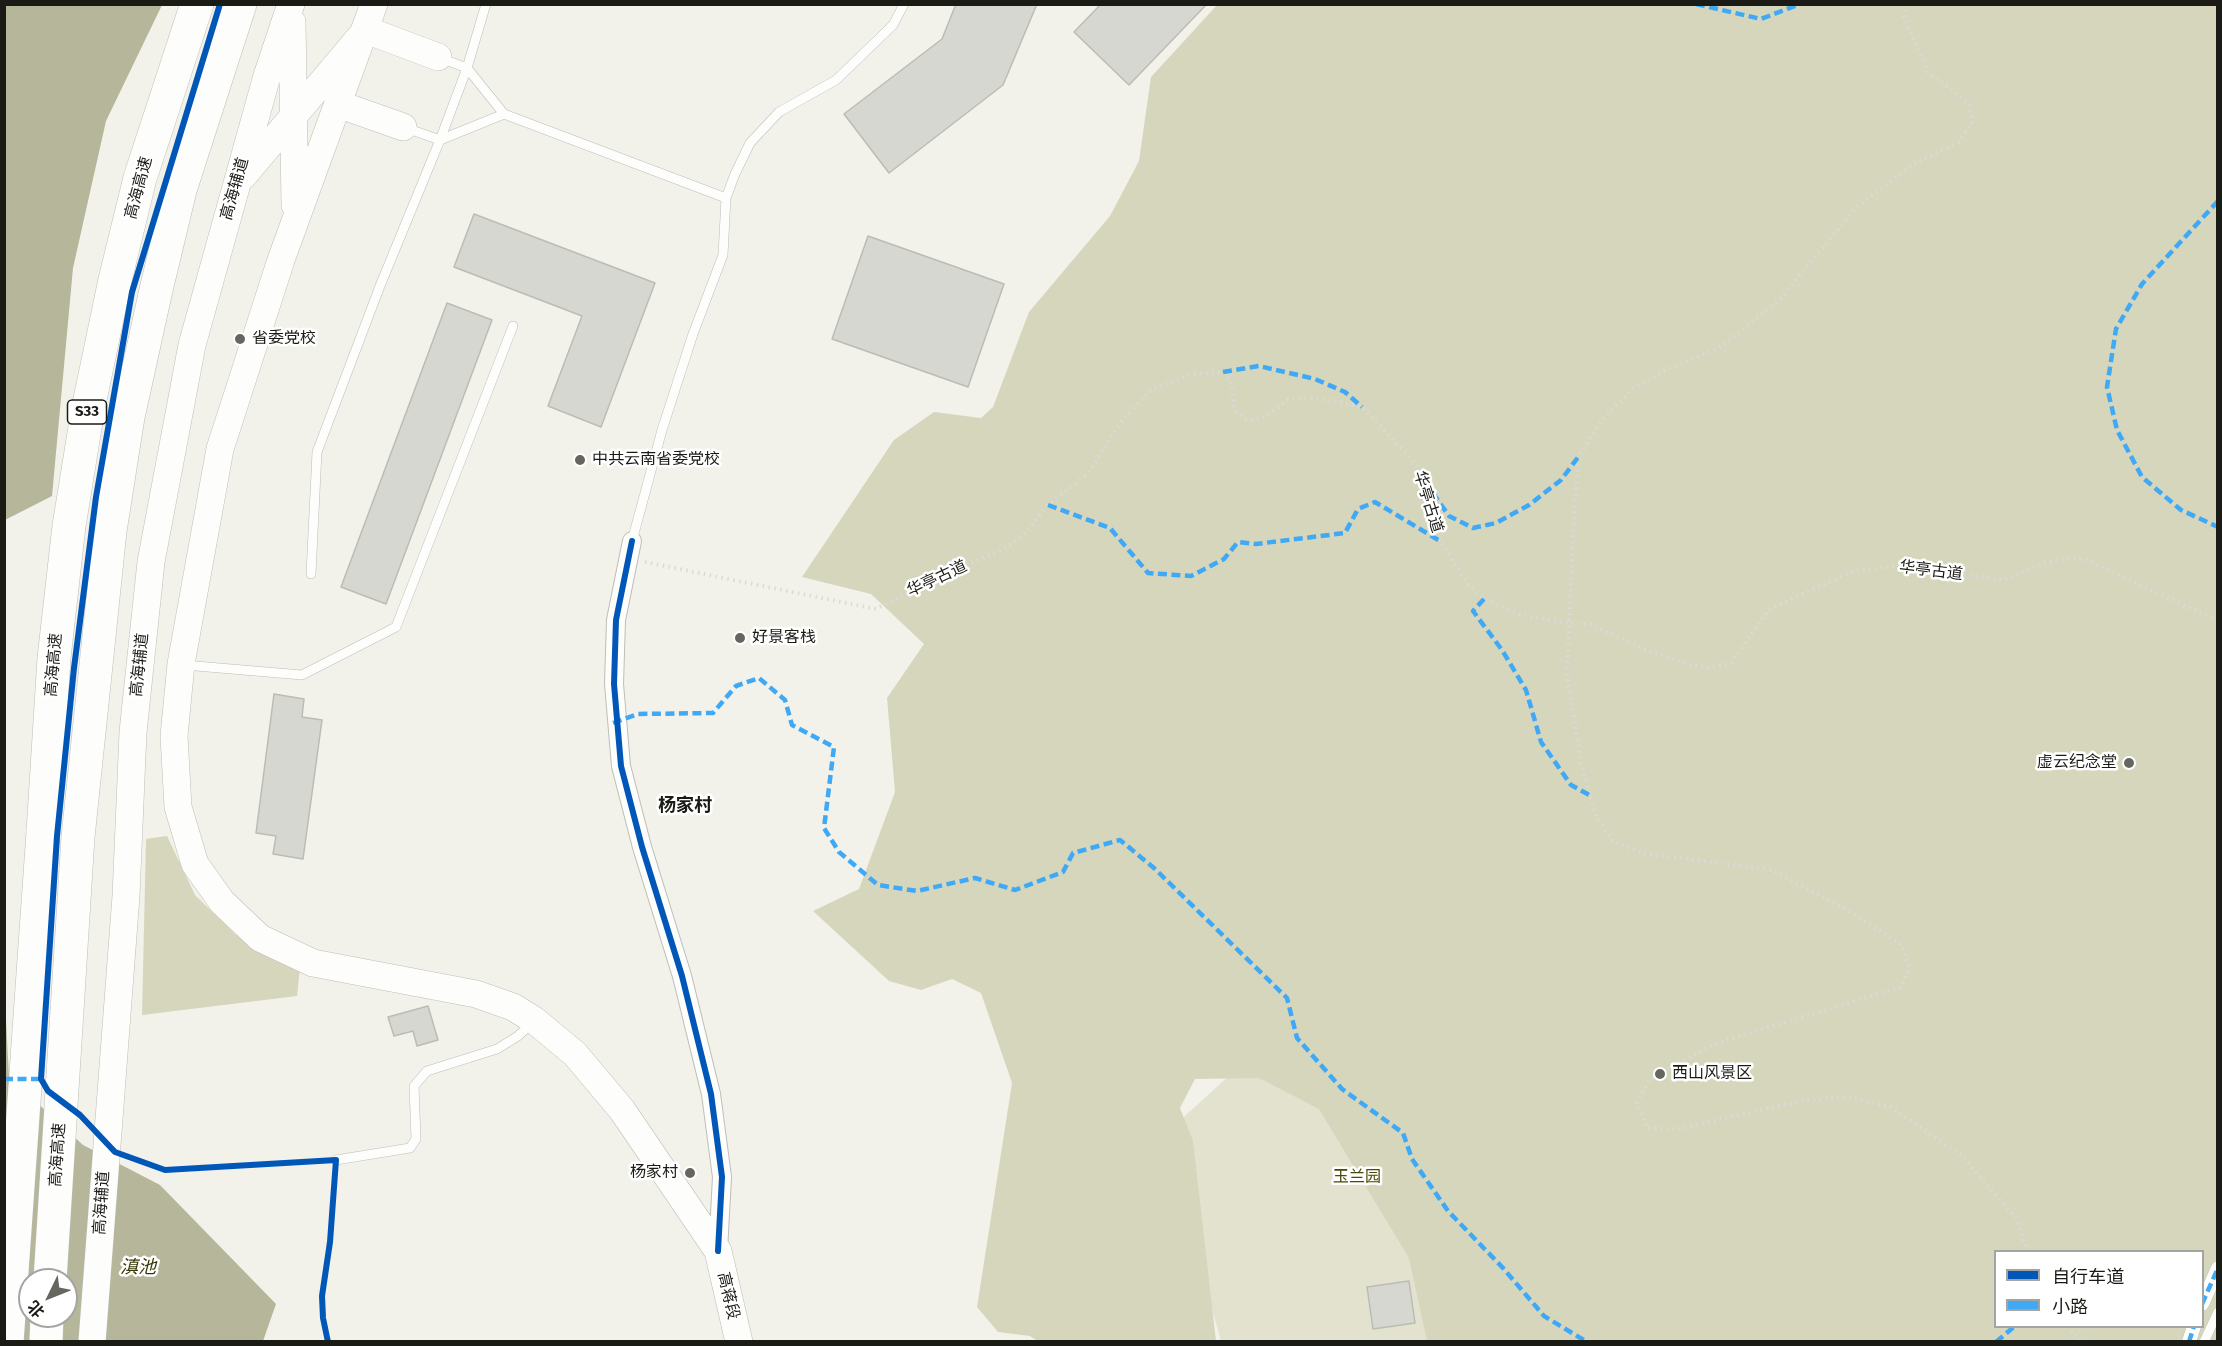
<!DOCTYPE html>
<html>
<head>
<meta charset="utf-8">
<style>
	body { margin:0 }
	#map { position:relative; width:2222px; height:1346px; overflow:hidden; background:#f2f2ea; font-family:"Fira Sans","Noto Sans SC",sans-serif }
	canvas { display:block }
	.frame { position:absolute; inset:0; border:6px solid #1b1b16; pointer-events:none }
	.legend { position:absolute; left:1994px; top:1250px; width:210px; height:78px; box-sizing:border-box; background:#fff; border:2px solid #a4a4a2; margin:0; padding:8px 10px; list-style:none; font-size:18px; color:#1b1b16 }
	.legend li { display:flex; align-items:center; gap:12px; height:30px }
	.legend b { width:30px; border:2px solid #a4a4a2 }
	.north { position:absolute; left:18px; top:1268px; width:60px; height:60px; box-sizing:border-box; background:#fff; border:2px solid #a4a4a2; border-radius:50%; rotate:227deg; font-size:16px; font-weight:700; line-height:24px; text-align:center; color:#1b1b16 }
	.north::after { content:''; display:block; margin:auto; width:21px; height:27px; background:#666660; clip-path:polygon(50% 0,100% 100%,50% 72%,0 100%) }
</style>
</head>
<body>
<div id="map">
<canvas width="2222" height="1346"></canvas>
<div class="frame"></div>
<ul class="legend">
<li><b style="height:8px;background:#0057b8"></b>自行车道</li>
<li><b style="height:8px;background:#3fa9f5"></b>小路</li>
</ul>
<div class="north">北</div>
</div>
<script>
const ctx = document.querySelector('canvas').getContext('2d');
ctx.lineJoin = 'round';
function fillPath(path, color) { ctx.fillStyle = color; ctx.fill(path, 'evenodd'); }
const shape = rows => new Path2D(rows.map(r => 'M' + r).join(''));
function stroke(path, color, width, dash) { ctx.strokeStyle = color; ctx.lineWidth = width; ctx.lineCap = dash ? 'butt' : 'round'; ctx.setLineDash(dash || []); ctx.stroke(path); }
function label(font, color, halo, rows, align = 'center') {
  ctx.font = font + ' "Fira Sans","Noto Sans SC",sans-serif'; ctx.lineWidth = 5; ctx.setLineDash([]); ctx.textBaseline = 'middle'; ctx.strokeStyle = halo; ctx.fillStyle = color; for (const [text, x, y, turn = 0] of rows) {
    ctx.save(); ctx.translate(x, y); ctx.rotate((+turn || 0) * Math.PI / 180); ctx.textAlign = isNaN(turn) ? turn : align; if (halo) ctx.strokeText(text, 0, 0); ctx.fillText(text, 0, 0); ctx.restore();
  }
}
fillPath(shape([
	[1370,947,1912,1341,1221,1341,1163,1136]
]), '#e2e2ce');
fillPath(shape([
	[1217,5,2217,5,2217,1341,1427,1341,1409,1258,1319,1109,1259,1078,1195,1079,1180,1108,1193,1141,1216,1341,1039,1342,1030,1336,998,1332,977,1307,1012,1083,981,993,952,979,921,990,889,981,813,911,859,889,895,792,887,698,924,644,871,594,802,577,894,440,934,412,981,418,993,407,1029,312,1110,216,1139,161,1151,77],
	[1996,1252,2202,1252,2202,1326,1996,1326],
	[167,836,195,895,236,935,300,968,297,996,142,1015,146,839]
]), '#d6d6bd');
fillPath(shape([
	[5,4,162,5,106,121,73,268,52,496,5,520],
	[4,982,9,1077,83,1145,160,1185,276,1304,263,1341,5,1341],
	[30,1280,66,1280,66,1316,30,1316]
]), '#b5b69a');
const building = shape([
	[956,4,1037,4,1003,85,889,173,844,114,942,39,956,4],
	[1101,4,1207,4,1129,85,1074,32,1101,4],
	[474,214,655,283,601,427,548,406,582,316,454,267,474,214],
	[868,236,1004,284,968,387,832,339,868,236],
	[447,303,492,320,386,604,341,587,447,303],
	[274,694,304,699,302,717,322,720,303,859,273,854,276,836,256,833,274,694],
	[428,1006,438,1040,417,1046,413,1031,394,1036,388,1017,428,1006],
	[1409,1281,1415,1323,1373,1329,1367,1287,1409,1281]
]);
fillPath(building, '#d7d7d1');
stroke(building, '#bcbcb5', 1.5);
const service = shape([
	[440,58,467,68,504,114,726,198],
	[406,128,440,140,504,114],
	[632,541,662,430,693,334,723,255,726,198,735,174,750,143,779,112,836,80,893,25,904,4],
	[311,574,317,452,380,286,440,140,467,68,486,4],
	[184,665,302,675,396,627,513,326],
	[336,1160,410,1148,416,1139,414,1086,427,1071,497,1049,518,1036,533,1022],
	[2204,1342,2218,1312]
]);
const pedestrian = shape([
	[2202,1304,2218,1268],
	[2189,1342,2194,1326]
]);
const minor = shape([
	[632,541,616,620,614,684,621,766,642,847,682,976,711,1094,722,1177,718,1251]
]);
const secondary = shape([
	[374,4,281,260,220,449,181,664,174,736,178,807,195,864,222,902,260,938,313,963,476,994,513,1007,534,1020,575,1054,622,1110,718,1251,739,1342],
	[292,22,295,205],
	[338,104,403,127],
	[244,175,366,30,438,57],
	[92,1342,126,896,133,732,151,562,192,345,267,76,291,4]
]);
const motorway = shape([
	[43,832,54,658,69,526,88,409,115,280,140,178,197,4],
	[50,1280,78,837,110,531,128,417,156,290,180,190,240,4],
	[46,1342,47,1316]
]);
stroke(service, '#bdbeb7', 10);
stroke(pedestrian, '#bdbeb7', 15);
stroke(minor, '#bdbeb7', 20);
stroke(secondary, '#bdbeb7', 28);
stroke(motorway, '#bdbeb7', 34);
stroke(shape([
	[1906,4,1904,17,1928,72,1970,104,1972,124,1958,142,1915,163,1857,207,1780,299,1719,348,1667,369,1631,390,1601,421,1579,456,1574,510,1567,675,1581,763,1596,816,1613,842,1643,853,1772,870,1853,913,1902,945,1909,968,1901,987,1714,1044,1650,1079,1637,1103,1647,1128,1679,1129,1805,1100,1849,1097,1891,1107,1962,1156,2015,1217,2028,1252],
	[645,562,876,609,929,582,1008,547,1025,533,1048,505,1088,473,1122,420,1153,388,1193,374,1223,372,1231,381,1234,409,1246,419,1262,419,1287,400,1305,398,1333,401,1362,407,1415,462,1425,482,1431,526,1467,583,1484,599,1524,616,1568,623,1590,624,1649,651,1691,665,1712,668,1732,662,1768,610,1853,571,1897,566,2004,580,2044,563,2065,558,2086,560,2218,621],
	[2067,1326,2081,1342]
]), '#dadad7', 4, [1.5, 4.5]);
stroke(service, '#fdfdfc', 9);
stroke(pedestrian, '#fdfdfc', 14);
stroke(minor, '#fdfdfc', 18);
stroke(secondary, '#fdfdfc', 27);
stroke(motorway, '#fdfdfc', 33);
const motorwayBridge = shape([
	[7,1342,43,832]
]);
stroke(motorwayBridge, '#bdbeb7', 34, []);
stroke(motorwayBridge, '#fdfdfc', 33);
stroke(shape([
	[1696,4,1761,19,1800,4],
	[2218,201,2142,284,2116,329,2107,387,2117,430,2142,477,2181,510,2218,527],
	[1223,372,1259,366,1315,379,1345,392,1362,407],
	[1425,482,1449,516,1473,528,1496,523,1529,505,1561,480,1579,456],
	[1048,505,1110,528,1148,573,1191,576,1224,559,1238,542,1256,544,1345,533,1358,509,1375,502,1440,541],
	[1484,599,1473,611,1502,650,1526,690,1541,742,1571,785,1591,796],
	[613,723,638,714,713,713,736,686,759,678,785,700,792,725,834,747,824,828,839,852,878,885,917,891,975,878,1015,890,1063,872,1073,853,1120,840,1154,868,1287,998,1297,1038,1342,1089,1403,1133,1412,1159,1448,1211,1503,1268,1544,1316,1587,1342],
	[4,1079,41,1079],
	[2202,1304,2218,1268],
	[1996,1342,2015,1326],
	[2189,1342,2194,1326]
]), '#3fa9f5', 4.5, [9, 4.5]);
stroke(shape([
	[220,4,132,292,96,497,74,668,57,836,41,1079,48,1091,80,1115,115,1152,165,1170,336,1160,330,1242,322,1296,323,1318,328,1342],
	[632,541,616,620,614,684,621,766,642,847,682,976,711,1094,722,1177,718,1251]
]), '#0057b8', 6);
for (const [x, y, r, color] of [
	[240,339,6,"#666660"],
	[580,460,6,"#666660"],
	[740,638,6,"#666660"],
	[2129,763,6,"#666660"],
	[1660,1074,6,"#666660"],
	[690,1173,6,"#666660"]
]) { const dot = new Path2D(); dot.arc(x, y, r, 0, 2 * Math.PI); ctx.fillStyle = color; ctx.fill(dot); stroke(dot, '#fff', 2); }
for (const [x, y, w] of [
	[87,412,39]
]) { const box = new Path2D(); box.roundRect(x - w / 2, y - 12, w, 24, 4.5); ctx.fillStyle = '#fff'; ctx.fill(box); stroke(box, '#1b1b16', 1.5); }
label('bold 15px', '#1b1b16', null, [
	["S33",87,412]
]);
label('16px', '#1b1b16', '#fff', [
	["高海高速",139,188,-75],
	["高海辅道",235,189,-74],
	["华亭古道",1428,502,73],
	["华亭古道",1931,571,7],
	["华亭古道",937,579,-25],
	["高海高速",54,665,-85],
	["高海辅道",140,665,-84],
	["高海高速",58,1155,-86],
	["高海辅道",102,1203,-86],
	["高蒋段",728,1296,77]
]);
label('16px', '#1b1b16', '#fff', [
	["省委党校",252,339],
	["中共云南省委党校",592,460],
	["好景客栈",752,638],
	["虚云纪念堂",2117,763,"right"],
	["西山风景区",1672,1074],
	["杨家村",678,1173,"right"]
], 'left');
label('16px', '#4a4905', '#fff', [
	["玉兰园",1357,1178]
]);
label('bold 18px', '#1b1b16', '#fff', [
	["杨家村",685,806]
]);
label('italic 18px', '#383706', '#fff', [
	["滇池",138,1268]
]);
</script>
</body>
</html>
